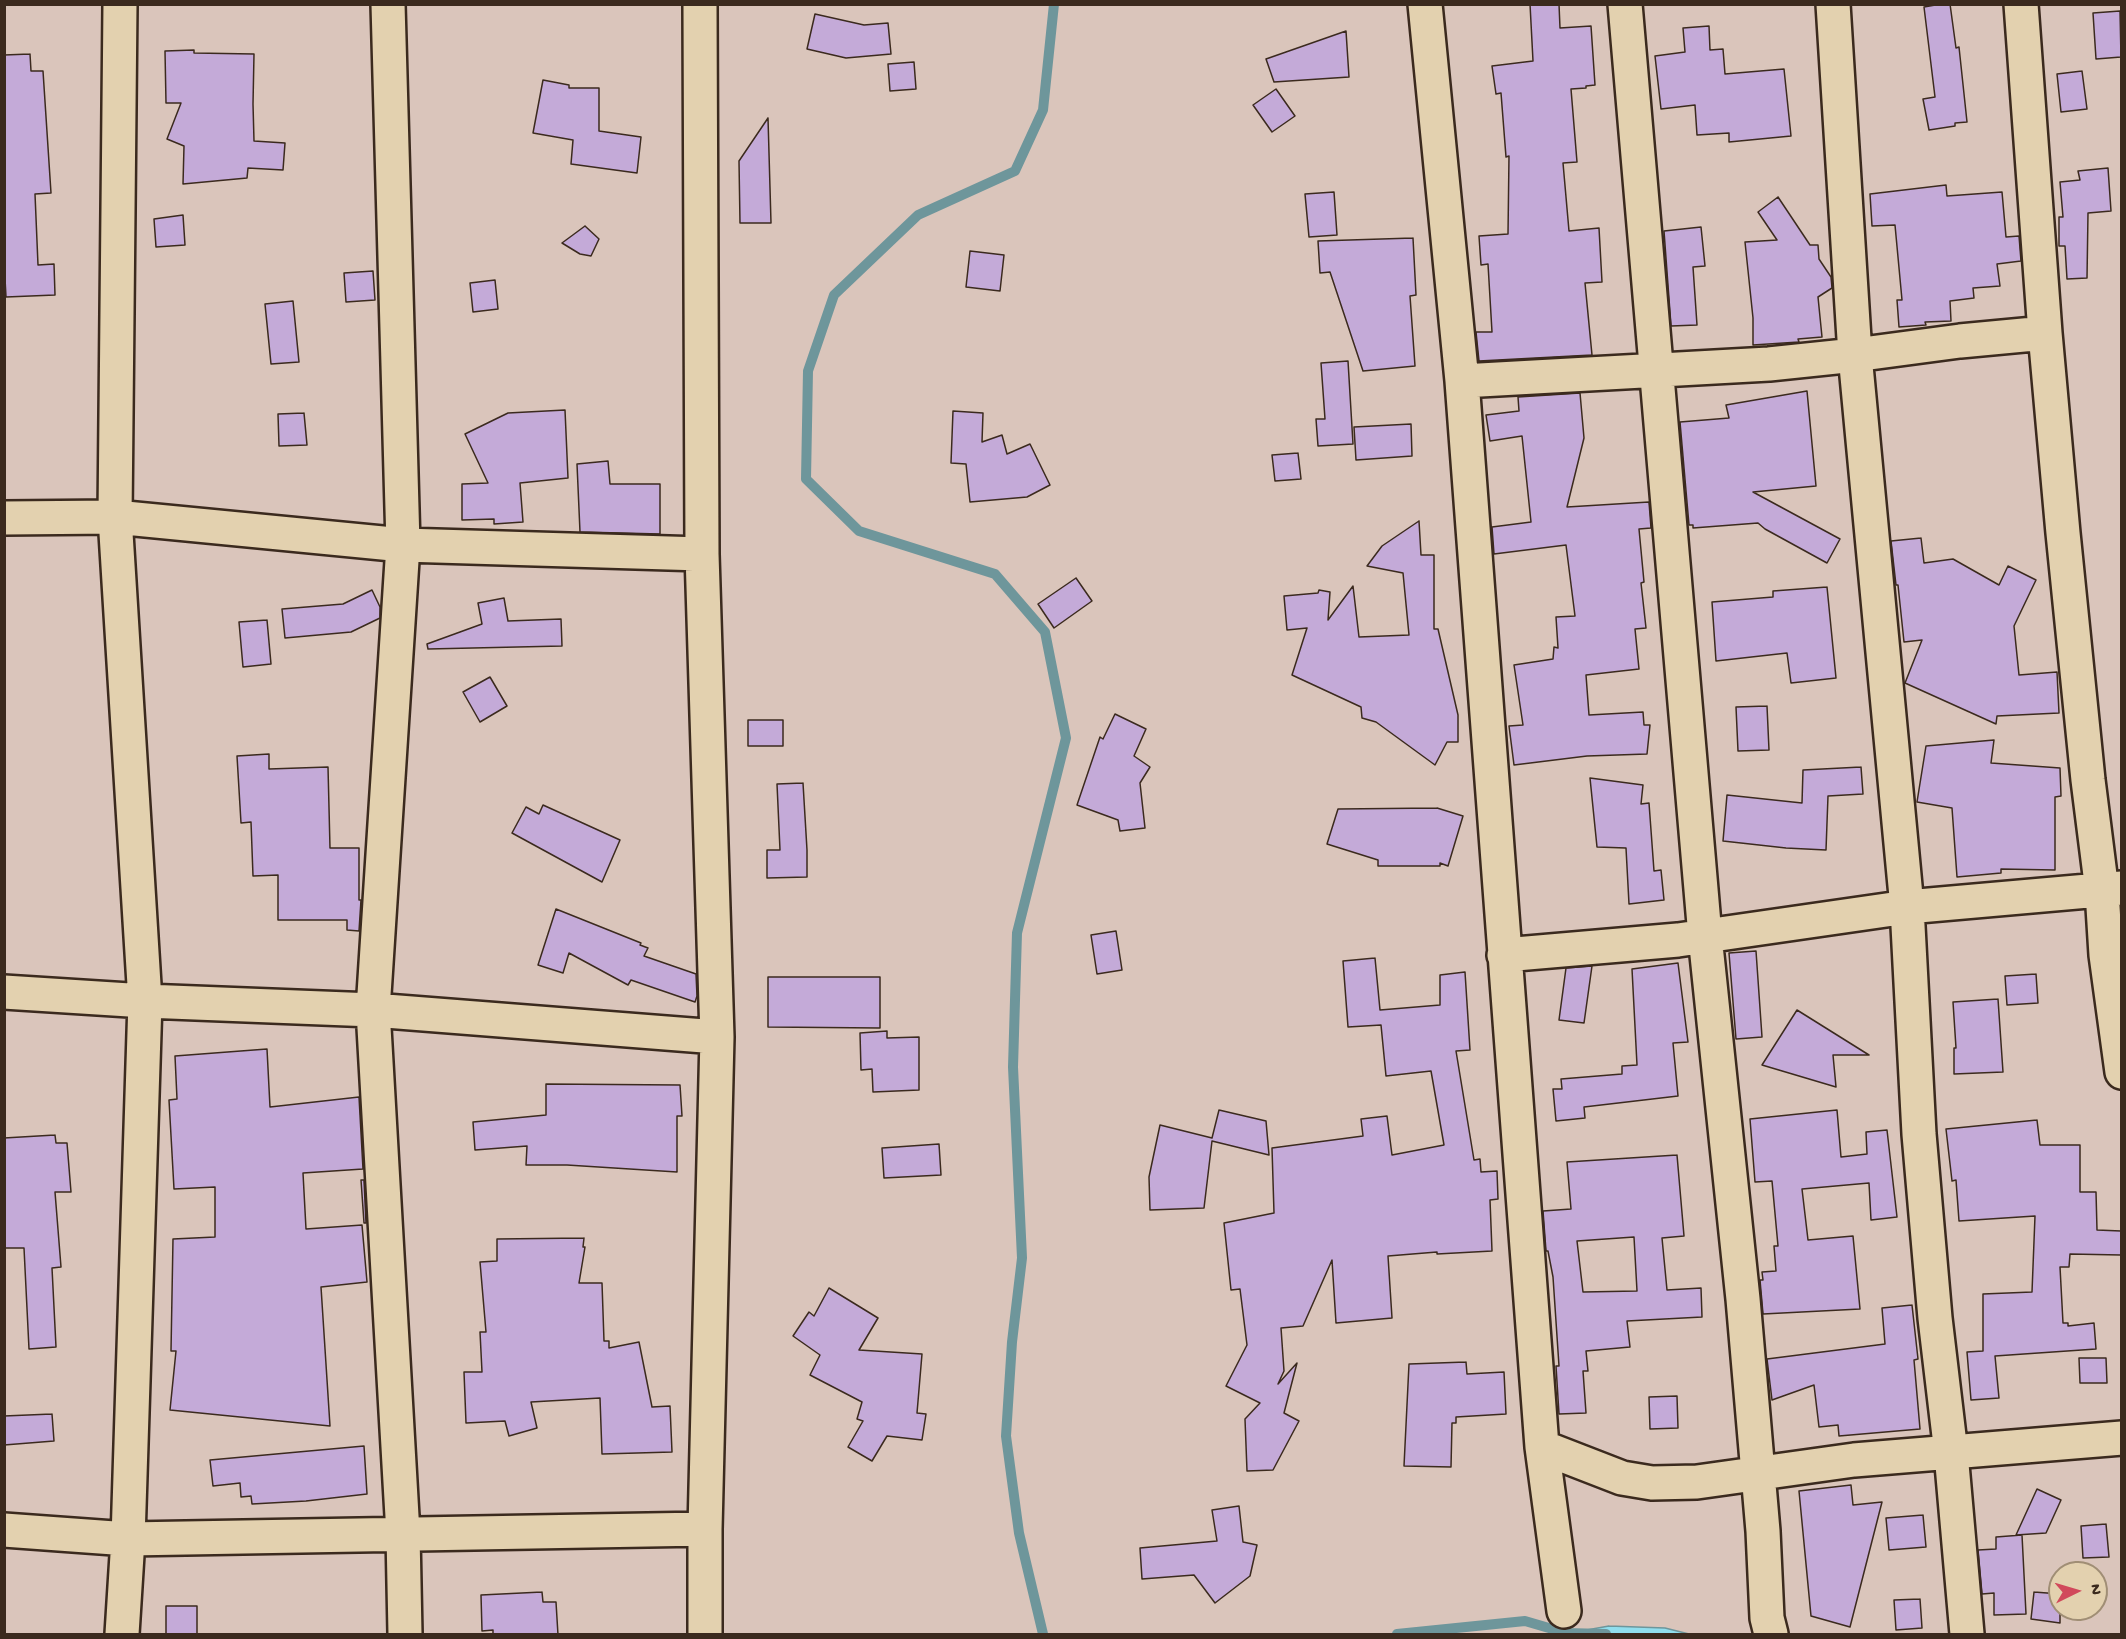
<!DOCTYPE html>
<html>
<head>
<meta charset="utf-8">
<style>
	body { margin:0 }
	#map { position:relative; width:2126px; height:1639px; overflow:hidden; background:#dac5bb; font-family:"Gochi Hand",sans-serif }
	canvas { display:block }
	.frame { position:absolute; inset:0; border:6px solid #3b2a1e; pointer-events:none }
	.north { position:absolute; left:2048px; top:1561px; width:60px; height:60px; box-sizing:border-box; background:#e3d1af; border:2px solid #a08e75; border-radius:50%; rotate:85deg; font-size:16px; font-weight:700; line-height:24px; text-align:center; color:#3b2a1e }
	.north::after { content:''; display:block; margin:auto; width:21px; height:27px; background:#d1495b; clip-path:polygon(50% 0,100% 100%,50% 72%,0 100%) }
</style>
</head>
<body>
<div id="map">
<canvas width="2126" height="1639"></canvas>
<div class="frame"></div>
<div class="north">N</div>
</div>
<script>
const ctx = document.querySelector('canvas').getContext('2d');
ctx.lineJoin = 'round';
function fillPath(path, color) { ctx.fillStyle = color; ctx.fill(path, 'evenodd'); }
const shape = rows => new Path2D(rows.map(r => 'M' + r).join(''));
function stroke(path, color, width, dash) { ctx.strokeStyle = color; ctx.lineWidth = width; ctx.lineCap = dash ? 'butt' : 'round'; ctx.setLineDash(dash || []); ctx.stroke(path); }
const water = shape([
	[1609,1626,1665,1628,1689,1634,1564,1634,1609,1626]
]);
fillPath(water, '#90deee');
stroke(water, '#6e969b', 1.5);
stroke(shape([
	[1043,1634,1019,1533,1006,1436,1012,1342,1022,1258,1013,1067,1017,933,1066,738,1045,632,995,574,859,531,806,479,808,371,834,295,918,215,1015,171,1043,110,1054,4],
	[1397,1634,1525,1621,1566,1633,1606,1634]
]), '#6e969b', 10);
const building = shape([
	[1530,4,1559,4,1560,28,1591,26,1595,85,1586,86,1586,88,1571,89,1577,162,1563,163,1569,231,1599,228,1602,282,1585,283,1592,355,1479,361,1476,332,1492,332,1488,264,1481,265,1479,236,1508,234,1509,156,1506,157,1501,93,1496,94,1492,66,1533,61,1530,4],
	[1941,4,1950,4,1956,48,1959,47,1967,122,1955,123,1955,126,1929,130,1923,99,1935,97,1924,7,1941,4],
	[2120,11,2121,57,2096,59,2093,13,2120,11],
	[815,14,864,25,888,23,891,54,846,58,807,49,815,14],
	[1709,26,1710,50,1723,49,1725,74,1784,69,1791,136,1729,142,1729,133,1697,135,1695,105,1661,109,1655,56,1685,52,1683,28,1709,26],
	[1346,31,1349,77,1274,82,1266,59,1346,31],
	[194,50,194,53,254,54,253,104,254,141,285,143,283,170,248,168,247,178,183,184,184,146,167,139,181,103,166,103,165,51,194,50],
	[30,54,31,71,43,71,51,193,35,194,38,265,54,264,55,295,6,297,4,260,4,55,30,54],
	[914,62,916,89,890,91,888,64,914,62],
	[2082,71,2087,109,2061,112,2057,74,2082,71],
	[543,80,569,85,569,88,599,88,599,131,641,137,637,173,571,164,573,140,533,133,543,80],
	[1276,89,1295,116,1272,132,1253,105,1276,89],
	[768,118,771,223,740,223,739,161,768,118],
	[2108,168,2111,211,2088,213,2087,278,2067,279,2065,246,2059,246,2059,217,2063,217,2060,182,2080,180,2078,171,2108,168],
	[1946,185,1947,196,2002,192,2006,237,2019,236,2021,261,1997,264,2000,286,1973,288,1974,298,1950,301,1951,321,1925,322,1926,325,1899,327,1897,300,1902,300,1895,225,1872,226,1870,194,1946,185],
	[1334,192,1337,235,1309,237,1305,194,1334,192],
	[1778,197,1810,245,1818,245,1819,259,1831,277,1832,288,1818,297,1822,337,1798,339,1799,342,1753,345,1753,318,1745,242,1777,240,1758,212,1778,197],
	[183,215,185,245,156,247,154,219,183,215],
	[585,226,599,239,591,256,580,254,562,243,585,226],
	[1701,227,1705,266,1693,267,1697,325,1671,326,1664,231,1701,227],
	[1413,238,1416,295,1410,296,1415,366,1363,371,1330,272,1320,273,1318,241,1413,238],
	[970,251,1004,255,1000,291,966,287,970,251],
	[373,271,375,300,346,302,344,273,373,271],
	[495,280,498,309,473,312,470,283,495,280],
	[293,301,299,362,271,364,265,304,293,301],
	[1348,361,1353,444,1318,446,1316,419,1325,419,1321,363,1348,361],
	[1807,391,1816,486,1753,492,1840,539,1827,563,1765,529,1758,523,1693,528,1693,525,1689,525,1680,422,1729,418,1726,405,1807,391],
	[1580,393,1584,438,1567,507,1649,502,1651,528,1639,529,1644,582,1641,583,1646,628,1635,629,1639,669,1586,675,1589,715,1643,712,1644,725,1650,725,1647,754,1587,756,1514,765,1509,726,1523,725,1514,665,1553,659,1554,647,1558,648,1556,617,1575,616,1566,545,1494,554,1492,527,1531,522,1522,436,1490,441,1486,415,1519,411,1518,397,1580,393],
	[565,410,568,478,520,483,523,522,494,524,494,519,462,520,462,484,488,483,465,434,508,413,565,410],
	[953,411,983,413,982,442,1002,435,1007,454,1030,444,1050,485,1027,497,970,502,966,464,951,463,953,411],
	[304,413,307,445,279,446,278,414,304,413],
	[1411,424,1412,456,1356,460,1354,427,1411,424],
	[1298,453,1301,479,1275,481,1272,455,1298,453],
	[608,461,610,484,660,484,660,534,580,532,577,464,608,461],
	[1419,521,1421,555,1434,555,1434,629,1438,629,1458,715,1458,742,1447,742,1435,765,1376,722,1362,718,1361,707,1292,675,1307,628,1287,630,1284,596,1318,593,1319,590,1330,592,1328,620,1353,586,1359,637,1409,635,1403,573,1367,566,1382,546,1419,521],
	[1921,538,1924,563,1953,559,1999,585,2008,566,2036,580,2014,626,2019,675,2057,672,2059,713,1997,716,1996,724,1905,683,1922,640,1904,642,1898,585,1896,585,1891,541,1921,538],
	[1076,578,1092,601,1054,628,1038,604,1076,578],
	[1827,587,1836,678,1791,683,1787,653,1716,661,1712,602,1773,597,1773,591,1827,587],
	[372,590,380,607,380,618,351,632,285,638,282,609,343,604,372,590],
	[504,598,508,621,561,619,562,646,428,649,427,644,482,624,478,603,504,598],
	[267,620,271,664,243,667,239,622,267,620],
	[490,677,507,706,480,722,463,692,490,677],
	[1767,706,1769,750,1738,751,1736,707,1767,706],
	[1115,714,1146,729,1134,756,1150,767,1140,783,1145,828,1120,831,1118,820,1077,805,1100,737,1103,739,1115,714],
	[748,720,783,720,783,746,748,746,748,720],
	[1994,740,1991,763,2060,768,2061,796,2055,797,2055,870,2001,869,2001,873,1957,877,1952,808,1917,802,1926,746,1994,740],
	[269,754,269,769,328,767,330,848,359,848,359,900,361,900,359,931,347,930,347,920,278,920,278,875,253,876,251,822,241,823,237,756,269,754],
	[1861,767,1863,794,1828,796,1826,850,1786,848,1723,841,1727,795,1802,803,1803,770,1861,767],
	[1590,778,1643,785,1641,804,1649,803,1654,871,1661,870,1664,900,1629,904,1626,848,1597,847,1590,778],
	[803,783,807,850,807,877,767,878,767,850,780,850,777,784,803,783],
	[543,805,620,840,602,882,512,833,526,807,539,814,543,805],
	[1437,808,1463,816,1448,866,1440,863,1440,866,1378,866,1378,860,1327,844,1338,809,1437,808],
	[556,909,641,943,640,945,648,948,644,956,696,974,697,996,695,1002,631,980,628,985,569,953,563,973,538,965,556,909],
	[1116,931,1122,970,1097,974,1091,935,1116,931],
	[1756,951,1762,1037,1736,1039,1729,953,1756,951],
	[1375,958,1380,1010,1440,1005,1440,975,1465,972,1470,1050,1456,1051,1474,1160,1480,1159,1481,1172,1497,1171,1498,1199,1490,1200,1492,1251,1437,1254,1437,1252,1388,1256,1392,1318,1336,1323,1332,1260,1303,1326,1281,1328,1284,1371,1278,1384,1297,1363,1284,1413,1299,1421,1273,1470,1247,1471,1245,1419,1260,1403,1226,1386,1247,1345,1240,1289,1231,1290,1224,1223,1274,1213,1272,1148,1363,1136,1361,1119,1387,1116,1392,1155,1444,1145,1431,1071,1386,1076,1381,1025,1348,1027,1343,961,1375,958],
	[1678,963,1688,1042,1673,1043,1678,1096,1584,1107,1585,1118,1556,1121,1553,1089,1562,1089,1561,1079,1622,1074,1622,1066,1637,1065,1632,969,1678,963],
	[1592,966,1584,1023,1559,1020,1566,968,1592,966],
	[2036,974,2038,1003,2007,1005,2005,976,2036,974],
	[768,977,880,977,880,1028,768,1027,768,977],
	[1998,999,2003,1072,1954,1074,1954,1048,1956,1048,1953,1002,1998,999],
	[1797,1010,1869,1055,1833,1055,1836,1087,1762,1065,1797,1010],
	[887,1031,887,1038,919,1037,919,1090,873,1092,872,1069,861,1070,860,1033,887,1031],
	[267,1049,270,1107,359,1097,363,1169,303,1173,306,1229,362,1225,367,1282,321,1287,330,1426,170,1410,176,1351,171,1351,173,1239,215,1237,215,1187,174,1189,169,1100,177,1099,175,1056,267,1049],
	[546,1084,680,1085,682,1116,677,1116,677,1172,567,1165,526,1165,527,1146,475,1150,473,1122,546,1115,546,1084],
	[1219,1110,1266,1121,1269,1155,1212,1141,1204,1208,1150,1210,1149,1177,1160,1125,1212,1138,1219,1110],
	[1837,1110,1841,1157,1867,1154,1866,1132,1887,1130,1897,1217,1871,1220,1869,1183,1802,1189,1808,1240,1853,1236,1860,1309,1763,1314,1760,1280,1763,1280,1762,1272,1776,1271,1774,1246,1778,1246,1772,1181,1755,1182,1750,1119,1837,1110],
	[2037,1120,2040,1145,2080,1145,2080,1192,2096,1192,2097,1230,2121,1231,2121,1255,2070,1254,2069,1267,2060,1267,2063,1323,2068,1323,2068,1326,2094,1323,2096,1349,1995,1356,1999,1398,1971,1400,1967,1352,1983,1351,1983,1294,2032,1292,2035,1216,1959,1221,1956,1180,1952,1181,1946,1129,2037,1120],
	[55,1135,56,1143,67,1143,71,1192,55,1192,61,1267,52,1268,56,1347,29,1349,24,1248,4,1248,4,1138,55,1135],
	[939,1144,941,1175,884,1178,882,1148,939,1144],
	[1677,1155,1684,1236,1662,1238,1667,1290,1701,1288,1702,1317,1627,1321,1630,1347,1586,1351,1588,1371,1583,1371,1586,1413,1559,1414,1556,1366,1559,1366,1553,1277,1548,1251,1546,1251,1543,1211,1571,1209,1567,1162,1677,1155],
	[1634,1237,1637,1291,1583,1292,1577,1241,1634,1237],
	[361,1180,364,1180,366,1223,364,1223,361,1180],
	[584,1238,583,1247,585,1247,579,1283,602,1283,604,1341,609,1341,609,1348,639,1342,652,1407,670,1406,672,1452,602,1454,600,1398,531,1402,537,1428,509,1436,505,1421,466,1423,464,1372,482,1372,480,1332,486,1332,480,1262,497,1261,497,1239,584,1238],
	[829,1288,878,1318,859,1350,922,1354,917,1413,926,1414,922,1440,887,1436,872,1461,848,1447,863,1421,857,1419,862,1402,810,1375,820,1355,793,1336,809,1312,814,1316,829,1288],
	[1912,1305,1918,1359,1914,1360,1920,1429,1839,1436,1838,1425,1819,1427,1814,1385,1772,1400,1767,1359,1885,1344,1882,1308,1912,1305],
	[2079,1358,2106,1358,2107,1383,2080,1383,2079,1358],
	[1466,1362,1467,1374,1504,1372,1506,1414,1456,1417,1456,1423,1452,1423,1451,1467,1404,1466,1409,1364,1466,1362],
	[1677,1396,1678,1428,1650,1429,1649,1397,1677,1396],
	[52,1414,54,1441,4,1445,4,1416,52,1414],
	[364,1446,367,1494,306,1501,252,1504,251,1496,241,1497,240,1483,213,1486,210,1460,364,1446],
	[1851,1485,1853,1505,1882,1502,1850,1627,1811,1616,1799,1491,1851,1485],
	[2037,1489,2061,1500,2046,1533,2016,1535,2037,1489],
	[1239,1506,1243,1542,1257,1545,1250,1576,1215,1603,1194,1575,1142,1579,1140,1548,1217,1541,1212,1510,1239,1506],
	[1923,1515,1926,1547,1889,1550,1886,1518,1923,1515],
	[2106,1524,2109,1557,2083,1558,2081,1526,2106,1524],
	[2022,1535,2026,1614,1994,1615,1994,1593,1982,1594,1978,1550,1996,1549,1996,1537,2022,1535],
	[542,1592,543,1602,556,1602,558,1635,493,1635,493,1630,482,1631,481,1595,542,1592],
	[2034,1592,2060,1594,2060,1623,2031,1619,2034,1592],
	[1920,1599,1922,1628,1896,1630,1894,1600,1920,1599],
	[166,1606,197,1606,197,1635,166,1635,166,1606]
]);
fillPath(building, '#c4aad8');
stroke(building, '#3b2a1e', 1.5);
const minor = shape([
	[120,4,115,517,145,1001,128,1539,122,1634],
	[388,4,403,545,373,1010,403,1534,405,1634],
	[700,4,702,554,717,1037,705,1529,705,1634],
	[1425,4,1462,381,1542,1447,1564,1611],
	[1625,4,1705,936,1743,1299,1763,1531,1767,1618,1771,1634],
	[1833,4,1855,355,1907,907,1919,1134,1935,1318,1951,1453,1967,1634],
	[2021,4,2045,333,2063,533,2088,780,2102,891,2106,955,2122,1072],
	[1462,381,1769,364,1855,355,1960,341,2045,333],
	[4,518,115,517,403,545,702,554],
	[1504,955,1678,940,1907,907,2122,888],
	[4,992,145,1001,373,1010,717,1037],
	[1542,1447,1622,1478,1652,1483,1697,1482,1854,1460,2122,1438],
	[4,1530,128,1539,705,1529]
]);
stroke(minor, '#3b2a1e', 38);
stroke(minor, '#e3d1af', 33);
</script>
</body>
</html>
